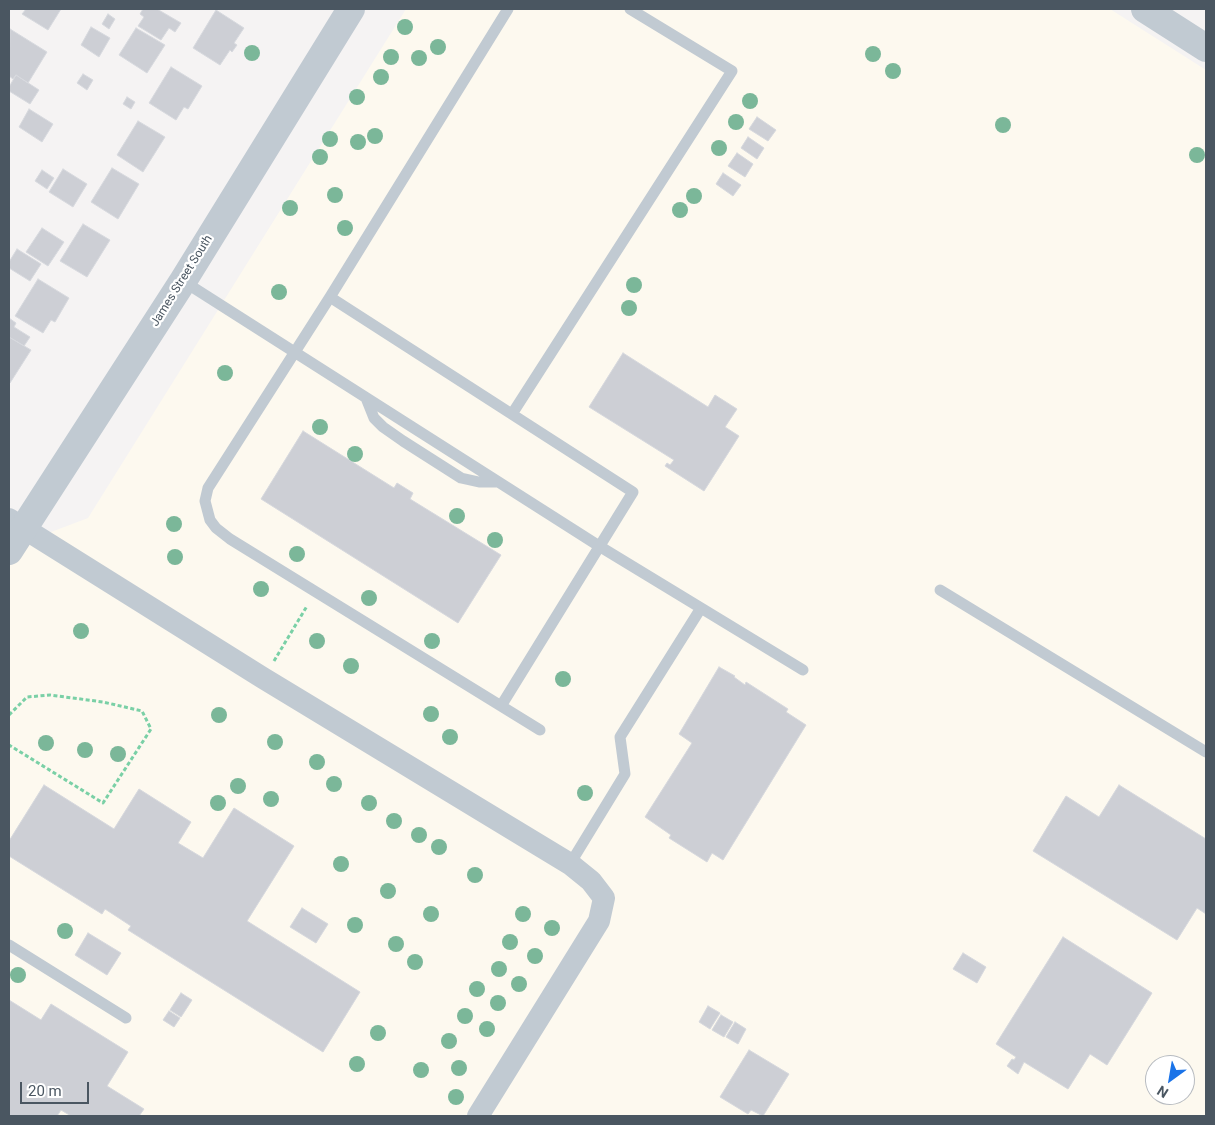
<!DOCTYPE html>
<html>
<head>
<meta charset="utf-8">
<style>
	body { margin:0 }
	#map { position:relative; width:1215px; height:1125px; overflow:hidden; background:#f5f3f3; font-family:Roboto,sans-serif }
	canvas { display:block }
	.frame { position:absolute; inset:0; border:10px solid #4a5661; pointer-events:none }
	.north { position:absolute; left:1145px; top:1055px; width:50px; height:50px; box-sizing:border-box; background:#fff; border:1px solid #b7bbc0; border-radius:50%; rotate:212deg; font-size:14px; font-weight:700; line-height:20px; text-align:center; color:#4a5661 }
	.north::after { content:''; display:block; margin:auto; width:18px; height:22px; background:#1a73e8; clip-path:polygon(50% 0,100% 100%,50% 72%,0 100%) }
	.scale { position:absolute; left:20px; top:1082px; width:69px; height:22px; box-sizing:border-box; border:2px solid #4a5661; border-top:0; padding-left:6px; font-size:15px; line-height:18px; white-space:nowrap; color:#4a5661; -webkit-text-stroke:4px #fff; paint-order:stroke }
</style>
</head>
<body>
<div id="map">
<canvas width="1215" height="1125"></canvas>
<div class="frame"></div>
<div class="north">N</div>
<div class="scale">20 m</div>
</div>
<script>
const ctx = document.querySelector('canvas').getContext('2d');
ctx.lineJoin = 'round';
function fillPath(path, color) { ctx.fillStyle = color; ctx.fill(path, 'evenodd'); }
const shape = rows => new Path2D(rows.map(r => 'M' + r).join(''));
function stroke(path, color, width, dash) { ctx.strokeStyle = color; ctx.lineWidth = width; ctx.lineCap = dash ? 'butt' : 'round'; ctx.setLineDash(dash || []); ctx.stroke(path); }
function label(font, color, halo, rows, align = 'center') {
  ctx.font = font + ' Roboto,sans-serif'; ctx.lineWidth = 4.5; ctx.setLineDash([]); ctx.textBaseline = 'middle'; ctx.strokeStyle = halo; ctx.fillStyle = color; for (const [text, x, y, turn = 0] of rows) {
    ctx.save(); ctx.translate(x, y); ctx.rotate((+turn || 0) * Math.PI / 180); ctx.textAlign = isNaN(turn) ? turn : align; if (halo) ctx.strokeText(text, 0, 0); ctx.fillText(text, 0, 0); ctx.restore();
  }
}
fillPath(shape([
	[406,9,1110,9,1206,70,1206,1116,9,1116,9,548,88,518],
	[1155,1065,1185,1065,1185,1095,1155,1095]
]), '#fdf9ef');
const building = shape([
	[26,9,61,9,48,30,22,14,26,9],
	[143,9,157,9,181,23,175,32,169,28,161,40,138,26,144,17,140,14,143,9],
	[216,10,244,28,234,43,237,45,232,52,230,50,220,65,193,48,216,10],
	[108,14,115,19,109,29,102,24,108,14],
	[91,27,110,38,99,57,81,45,91,27],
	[136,28,165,45,147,73,119,55,136,28],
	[10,29,47,52,28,83,16,75,13,79,9,76,10,29],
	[171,67,202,86,188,109,184,107,176,120,149,103,171,67],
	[83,74,93,80,87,90,77,83,83,74],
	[16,75,39,90,30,104,9,91,9,87,16,75],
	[127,97,135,102,131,109,123,104,127,97],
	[29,109,53,124,42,142,19,127,29,109],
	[757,117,776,130,768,141,749,129,757,117],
	[138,121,165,137,143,172,117,155,138,121],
	[748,137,764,148,757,159,741,148,748,137],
	[737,153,753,164,745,177,728,166,737,153],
	[112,168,139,184,118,219,91,202,112,168],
	[63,169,87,184,73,207,49,192,63,169],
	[42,170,54,178,47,189,35,181,42,170],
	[723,173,741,185,733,196,716,184,723,173],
	[83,224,110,240,87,277,60,261,83,224],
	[42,228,64,242,48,266,26,252,42,228],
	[17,249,41,264,30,281,9,268,9,262,17,249],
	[38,279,69,298,55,322,51,320,43,333,15,316,38,279],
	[9,318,16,323,14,327,30,337,24,346,9,337,9,318],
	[9,337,31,350,10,383,9,382,9,337],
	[623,353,708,407,715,395,737,409,725,427,739,436,704,491,665,466,667,463,670,465,674,460,589,407,623,353],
	[303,431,394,488,397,483,413,493,410,499,501,555,458,623,261,499,303,431],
	[719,667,735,676,734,677,745,685,746,682,788,709,786,712,806,725,723,860,712,853,707,862,669,838,671,835,645,817,692,743,679,734,719,667],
	[44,785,114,829,139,789,191,822,178,843,203,858,234,808,294,846,247,921,360,992,323,1052,128,930,131,926,105,909,102,914,9,856,9,841,44,785],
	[1119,785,1206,839,1206,914,1197,908,1177,940,1033,851,1066,796,1099,817,1119,785],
	[302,908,328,924,316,943,290,927,302,908],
	[88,933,121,953,107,975,75,955,88,933],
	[1063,937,1152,993,1107,1065,1090,1054,1068,1089,1024,1062,1018,1074,1007,1066,1012,1059,1014,1060,1016,1057,996,1044,1063,937],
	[963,953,986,967,977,983,953,969,963,953],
	[181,993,192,1000,181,1017,170,1010,181,993],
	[9,1000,41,1020,51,1004,128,1052,107,1086,144,1109,139,1116,71,1116,61,1110,57,1116,9,1116,9,1000],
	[708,1006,720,1013,710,1029,699,1022,708,1006],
	[169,1011,180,1018,174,1027,163,1020,169,1011],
	[721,1015,733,1022,724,1037,712,1030,721,1015],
	[735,1022,746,1029,738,1044,726,1037,735,1022],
	[749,1050,789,1074,763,1116,751,1110,748,1114,720,1097,749,1050]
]);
fillPath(building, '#cdcfd5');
stroke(building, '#d7d9de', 1);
stroke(shape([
	[274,661,307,606],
	[9,715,27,697,50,695,103,702,142,711,151,729,103,803,9,745]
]), '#7ad0a6', 3, [4, 2.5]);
stroke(shape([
	[508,9,330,297,208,488,205,501,210,520,216,528,230,539,540,730],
	[183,281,599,546,803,670],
	[330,297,633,492,501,706],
	[366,398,374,418,383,427,403,441,461,478,479,482,497,482],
	[512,414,732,71,630,9],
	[940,590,1206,752],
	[570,864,625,774,620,737,701,608],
	[9,945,126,1018]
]), '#c1cad2', 11);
stroke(shape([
	[9,519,263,678,570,864,591,881,604,898,599,921,478,1116]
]), '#c1cad2', 22);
stroke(shape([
	[1145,9,1206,48],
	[9,551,183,281,351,9]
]), '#c1cad2', 28);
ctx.fillStyle = '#7bb799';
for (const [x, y] of [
	[405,27],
	[438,47],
	[252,53],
	[873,54],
	[391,57],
	[419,58],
	[893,71],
	[381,77],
	[357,97],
	[750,101],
	[736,122],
	[1003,125],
	[375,136],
	[330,139],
	[358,142],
	[719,148],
	[1197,155],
	[320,157],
	[335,195],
	[694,196],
	[290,208],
	[680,210],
	[345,228],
	[634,285],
	[279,292],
	[629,308],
	[225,373],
	[320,427],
	[355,454],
	[457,516],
	[174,524],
	[495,540],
	[297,554],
	[175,557],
	[261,589],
	[369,598],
	[81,631],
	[317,641],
	[432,641],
	[351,666],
	[563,679],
	[431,714],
	[219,715],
	[450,737],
	[275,742],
	[46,743],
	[85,750],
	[118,754],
	[317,762],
	[334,784],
	[238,786],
	[585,793],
	[271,799],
	[218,803],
	[369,803],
	[394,821],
	[419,835],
	[439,847],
	[341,864],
	[475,875],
	[388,891],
	[431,914],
	[523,914],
	[355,925],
	[552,928],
	[65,931],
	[510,942],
	[396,944],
	[535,956],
	[415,962],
	[499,969],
	[18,975],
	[519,984],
	[477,989],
	[498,1003],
	[465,1016],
	[487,1029],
	[378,1033],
	[449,1041],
	[357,1064],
	[459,1068],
	[421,1070],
	[456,1097]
]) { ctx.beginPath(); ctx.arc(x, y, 8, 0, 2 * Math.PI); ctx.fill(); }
label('12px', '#4a5661', '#fff', [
	["James Street South",182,281,-58]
]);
</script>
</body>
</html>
